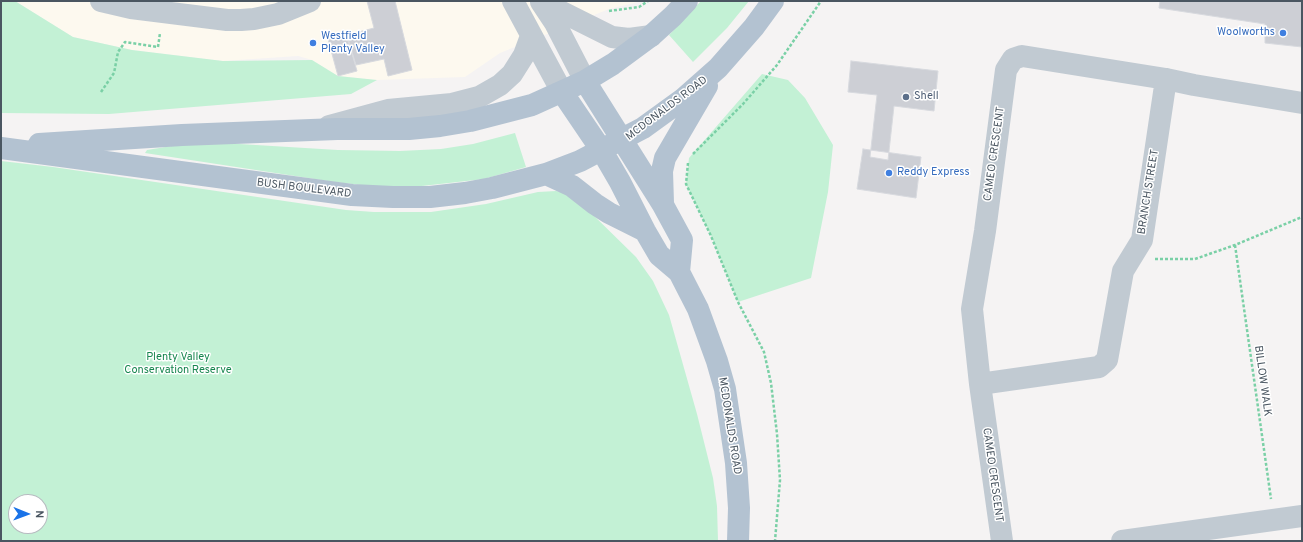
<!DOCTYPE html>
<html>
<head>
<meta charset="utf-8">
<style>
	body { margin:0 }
	#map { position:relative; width:1303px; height:542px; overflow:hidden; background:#f5f3f3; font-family:Overpass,sans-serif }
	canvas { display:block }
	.frame { position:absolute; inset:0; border:2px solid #4a5661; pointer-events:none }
	.north { position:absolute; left:8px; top:494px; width:40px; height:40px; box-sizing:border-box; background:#fff; border:1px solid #b7bbc0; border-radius:50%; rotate:91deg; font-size:11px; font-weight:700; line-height:16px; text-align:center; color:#4a5661 }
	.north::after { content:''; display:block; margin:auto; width:14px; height:18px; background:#1a73e8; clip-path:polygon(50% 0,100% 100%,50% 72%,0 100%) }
</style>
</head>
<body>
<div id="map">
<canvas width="1303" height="542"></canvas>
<div class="frame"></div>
<div class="north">N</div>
</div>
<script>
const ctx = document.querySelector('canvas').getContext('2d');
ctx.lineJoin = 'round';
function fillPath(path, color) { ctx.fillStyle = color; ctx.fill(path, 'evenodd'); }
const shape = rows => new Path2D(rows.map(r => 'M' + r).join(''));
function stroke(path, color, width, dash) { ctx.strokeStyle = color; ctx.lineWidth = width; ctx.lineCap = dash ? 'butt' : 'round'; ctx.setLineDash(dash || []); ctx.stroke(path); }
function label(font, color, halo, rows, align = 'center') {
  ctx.font = font + ' Overpass,sans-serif'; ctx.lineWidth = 3; ctx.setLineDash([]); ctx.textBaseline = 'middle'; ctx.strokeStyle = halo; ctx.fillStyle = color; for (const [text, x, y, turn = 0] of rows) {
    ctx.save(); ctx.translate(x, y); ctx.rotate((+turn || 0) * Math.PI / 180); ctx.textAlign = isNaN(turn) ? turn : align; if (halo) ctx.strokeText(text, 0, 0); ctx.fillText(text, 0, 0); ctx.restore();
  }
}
fillPath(shape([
	[15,1,642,1,609,9,500,53,465,77,377,80,338,76,312,60,298,56,223,61,132,50,73,37]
]), '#fdf9ef');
fillPath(shape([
	[1,1,15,1,73,37,132,50,223,61,312,60,338,76,377,80,351,94,109,114,1,113],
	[701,1,749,1,727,28,693,62,669,35],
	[762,74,788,80,805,98,833,145,828,192,811,278,738,302,711,236,686,184,689,158],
	[515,133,526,167,484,179,413,187,380,187,334,182,145,153,147,150,184,144,223,143,338,150,400,151,441,149,473,144],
	[1,161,53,167,346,210,374,212,431,212,486,204,538,192,556,191,565,193,585,207,636,257,653,281,669,315,697,414,713,478,717,506,718,541,1,541],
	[16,502,40,502,40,526,16,526]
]), '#c3f1d5');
const building = shape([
	[367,1,395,1,412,70,388,76,384,59,356,65,347,35,374,28,367,1],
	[1160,1,1302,1,1302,47,1265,43,1265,24,1159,8,1160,1],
	[341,35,342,38,347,37,357,71,338,76,328,39,341,35],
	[851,61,938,71,934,111,894,106,888,160,870,157,877,95,848,92,851,61],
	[863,149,921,157,916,198,857,189,863,149]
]);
fillPath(building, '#cdcfd5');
stroke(building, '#d7d9de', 1);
stroke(shape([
	[609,11,639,7,648,1],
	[101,92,114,73,118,52,125,42,158,47,160,33],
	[693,154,743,104,777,65,821,1],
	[688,163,686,184,711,236,738,302,764,352,771,383,777,434,780,480,775,541],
	[1235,245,1271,499],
	[1155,259,1195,259,1235,245,1302,217]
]), '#7ad0a6', 2.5, [3, 2]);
stroke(shape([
	[101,1,131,8,227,20,241,20,254,19,278,14,310,1],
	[513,1,562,92],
	[541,2,555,23,585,81],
	[544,5,560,11,612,37,629,39,651,36],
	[329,126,388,110,452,104,479,97,500,85,512,74,524,55,531,36],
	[980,384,1099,367,1107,360,1123,271,1142,240,1166,79],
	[1002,541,980,384,972,309,985,231,1006,70,1013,59,1022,56,1166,79,1194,85,1302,103],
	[1122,541,1302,516]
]), '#c1cad2', 22);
stroke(shape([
	[585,81,663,205,682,240,679,272],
	[562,92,602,151,620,182,645,231,659,255,679,272,698,309,717,361,725,389,736,463,739,508,738,541],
	[39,144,182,135,337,129,409,129,440,126,470,121,532,105,585,81,613,64,651,36,673,16,687,1],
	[1,148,352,195,393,197,430,197,465,193,492,188,546,174,580,161,643,128,683,99,718,68,754,27,773,1],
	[546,174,572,186,595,204,609,213,645,231],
	[663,203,662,171,665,158,707,86]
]), '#b3c2d1', 22);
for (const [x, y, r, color] of [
	[1283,33,4,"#3f7fe0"],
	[313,43,4,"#3f7fe0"],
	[906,97,4,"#5c6f8a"],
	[889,173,4,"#3f7fe0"]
]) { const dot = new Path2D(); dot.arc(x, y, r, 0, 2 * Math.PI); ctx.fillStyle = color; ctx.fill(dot); stroke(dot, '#fff', 1.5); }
label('11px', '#366cbe', '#fff', [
	["Woolworths",1275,33,"right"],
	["Westfield",321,37],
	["Plenty Valley",321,50],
	["Reddy Express",897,173]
], 'left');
label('11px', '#4e5e75', '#fff', [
	["Shell",914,97]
], 'left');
label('11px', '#4a5661', '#fff', [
	["MCDONALDS ROAD",667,109,-37],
	["CAMEO CRESCENT",995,154,-82],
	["BUSH BOULEVARD",304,189,7],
	["BRANCH STREET",1149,192,-81],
	["BILLOW WALK",1262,381,82],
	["MCDONALDS ROAD",729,426,81],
	["CAMEO CRESCENT",992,475,82]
]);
label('11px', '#17864f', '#fff', [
	["Plenty Valley",178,358],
	["Conservation Reserve",178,371]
]);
</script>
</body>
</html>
